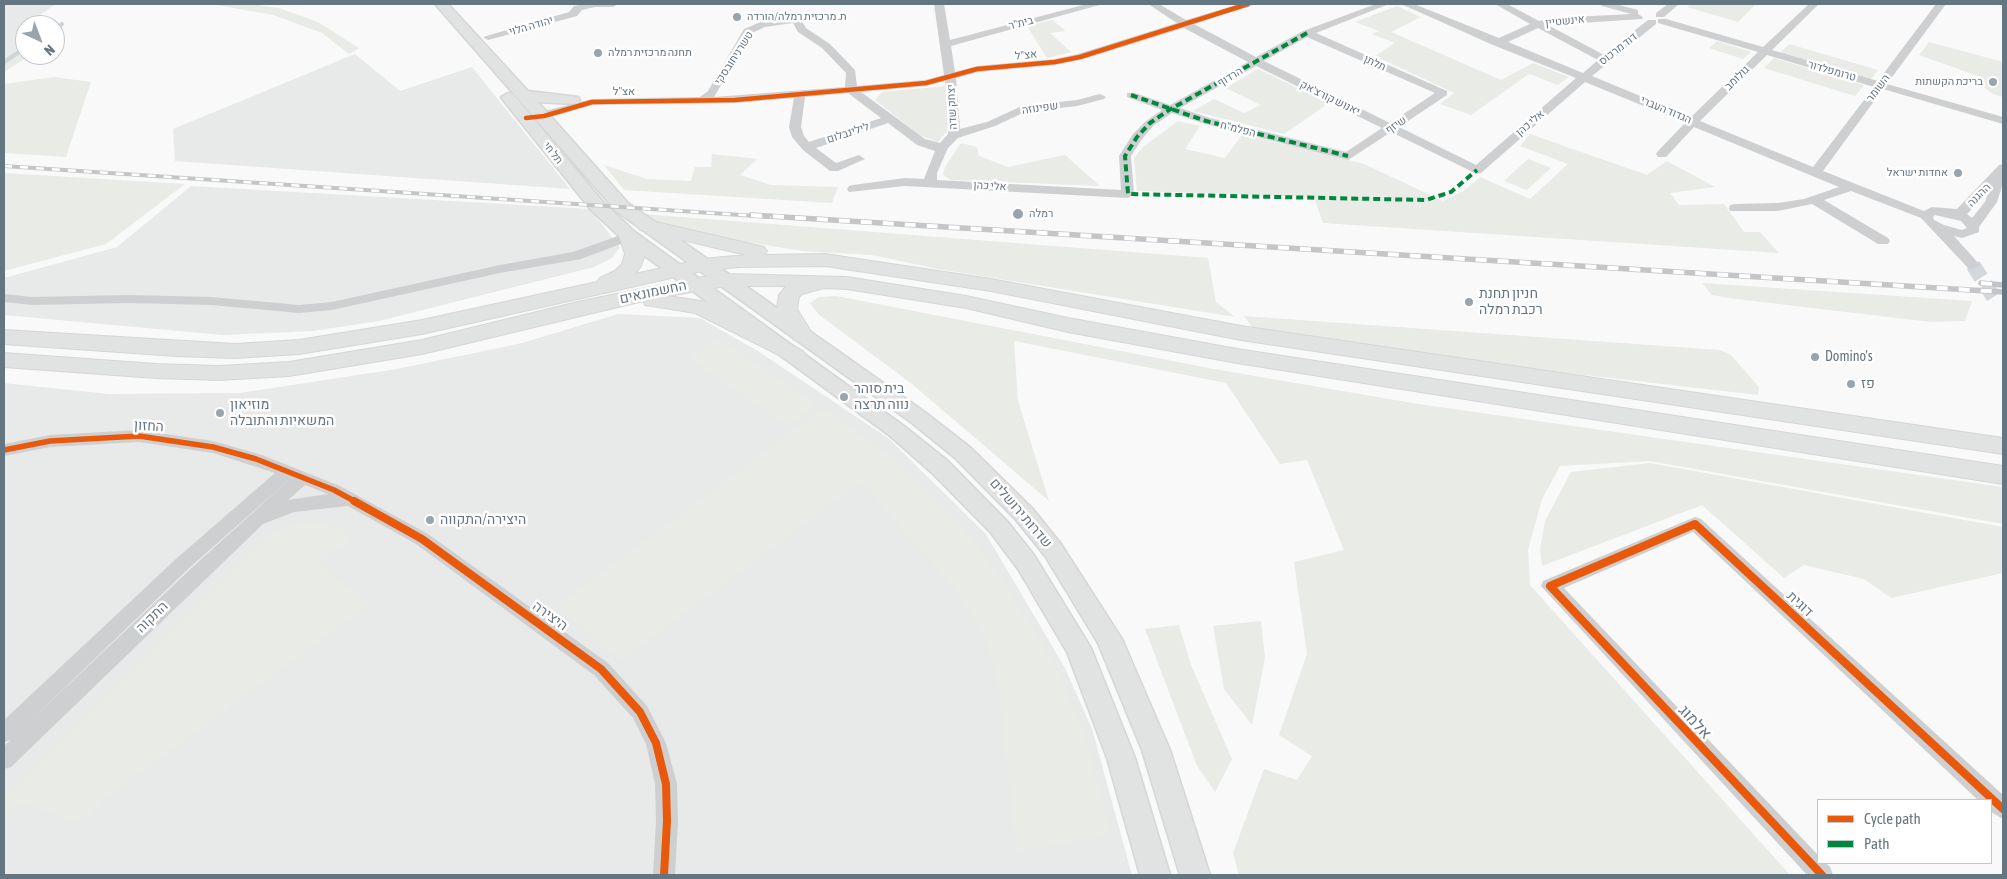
<!DOCTYPE html>
<html>
<head>
<meta charset="utf-8">
<style>
	body { margin:0 }
	#map { position:relative; width:2007px; height:879px; overflow:hidden; background:#f9f9f9; font-family:"Asap Condensed",sans-serif }
	canvas { display:block }
	.frame { position:absolute; inset:0; border:5px solid #657683; pointer-events:none }
	.legend { position:absolute; left:1817px; top:799px; width:175px; height:65px; box-sizing:border-box; background:#fff; border:1px solid #c1c8cd; margin:0; padding:6px 9px; list-style:none; font-size:15px; color:#657683 }
	.legend li { display:flex; align-items:center; gap:10px; height:25px }
	.legend b { width:25px; border:1px solid #c1c8cd }
	.north { position:absolute; left:15px; top:15px; width:50px; height:50px; box-sizing:border-box; background:#fff; border:1px solid #c1c8cd; border-radius:50%; rotate:137deg; font-size:14px; font-weight:700; line-height:20px; text-align:center; color:#657683 }
	.north::after { content:''; display:block; margin:auto; width:18px; height:22px; background:#99a4ac; clip-path:polygon(50% 0,100% 100%,50% 72%,0 100%) }
</style>
</head>
<body>
<div id="map">
<canvas width="2007" height="879"></canvas>
<div class="frame"></div>
<ul class="legend">
<li><b style="height:6px;background:#e8590c"></b>Cycle path</li>
<li><b style="height:6px;background:#00873e"></b>Path</li>
</ul>
<div class="north">N</div>
</div>
<script>
const ctx = document.querySelector('canvas').getContext('2d');
ctx.lineJoin = 'round';
function fillPath(path, color) { ctx.fillStyle = color; ctx.fill(path, 'evenodd'); }
const shape = rows => new Path2D(rows.map(r => 'M' + r).join(''));
function stroke(path, color, width, dash) { ctx.strokeStyle = color; ctx.lineWidth = width; ctx.lineCap = dash ? 'butt' : 'round'; ctx.setLineDash(dash || []); ctx.stroke(path); }
function label(font, color, halo, rows, align = 'center') {
  ctx.font = font + ' "Asap Condensed",Heebo,sans-serif'; ctx.lineWidth = 5; ctx.setLineDash([]); ctx.textBaseline = 'middle'; ctx.strokeStyle = halo; ctx.fillStyle = color; for (const [text, x, y, turn = 0] of rows) {
    ctx.save(); ctx.translate(x, y); ctx.rotate((+turn || 0) * Math.PI / 180); ctx.textAlign = isNaN(turn) ? turn : align; if (halo) ctx.strokeText(text, 0, 0); ctx.fillText(text, 0, 0); ctx.restore();
  }
}
fillPath(shape([
	[4,4,56,4,25,25,25,44,4,57],
	[355,54,400,91,472,67,570,189,175,161,173,129],
	[191,186,590,209,620,247,612,258,594,267,379,321,313,331,223,335,4,315,4,278,117,247],
	[618,314,700,318,758,351,888,438,986,534,1065,668,1092,729,1132,875,4,875,4,383,108,394,240,393,397,369,522,343]
]), '#e8e9e9');
fillPath(shape([
	[211,4,249,4,279,8,318,22,359,48,349,54,322,33,273,15],
	[1691,4,1756,4,1738,22,1687,7],
	[1397,6,1421,17,1391,32,1501,80,1533,63,1569,77,1558,85,1529,74,1471,115,1440,104,1454,93,1375,56,1395,43,1372,34,1379,31,1355,22],
	[1052,20,1066,31,1050,33,1071,52,1047,58,1027,26],
	[1717,41,1751,52,1743,59,1709,48],
	[1929,42,2003,62,2003,97,1993,94,1981,85,1981,77,1919,55],
	[25,44,25,55,31,55,4,72,4,57],
	[1789,44,1878,70,1870,80,1780,53],
	[1774,58,1863,85,1864,85,1855,96,1764,68],
	[1258,69,1329,103,1284,134,1193,111,1214,99,1244,113,1261,105,1226,88],
	[54,77,91,82,66,157,4,153,4,84],
	[946,86,950,115,947,131,938,142,919,135,875,100,882,92],
	[1178,121,1200,126,1185,149,1225,158,1243,134,1364,164,1443,201,1465,190,1480,177,1530,199,1568,164,1520,146,1530,134,1647,175,1667,161,1715,187,1670,193,1679,205,1724,204,1744,232,1760,232,1779,253,1323,223,1314,197,1137,191,1134,158,1143,147],
	[961,143,977,147,979,156,1008,167,1065,155,1100,186,951,180,943,175,945,167],
	[712,154,757,159,740,175,771,185,838,187,832,203,624,190,604,165,647,179,691,181,695,167,711,167],
	[1528,159,1551,168,1527,190,1504,181],
	[4,173,185,184,106,244,4,271],
	[643,214,1208,258,1216,302,1235,317,938,269,872,255,802,251,716,237,657,222],
	[1702,283,1972,301,1965,321,1931,322,1728,298,1712,295],
	[836,296,1214,369,1418,404,2003,487,2003,524,1650,461,1560,466,1542,499,1528,550,1530,585,1790,875,1239,875,1233,853,1264,769,1297,780,1312,756,1279,735,1307,654,1294,562,1344,550,1307,460,1280,464,1226,383,1014,341,1018,401,1049,501,912,384,818,314,810,303,819,297],
	[1244,316,1720,350,1731,355,1759,387,1758,395,1559,372,1252,327],
	[718,339,817,405,786,426,687,357],
	[823,408,898,461,962,526,1008,587,1052,660,1084,730,1105,810,1109,836,1016,852,997,681,985,637,955,589,861,482,621,661,556,606],
	[1650,463,2003,527,2003,573,1891,598,1864,579,1804,565,1784,578,1702,505,1542,566,1540,549,1545,521,1571,472],
	[313,521,340,528,353,539,317,563,370,604,109,796,79,823,20,802,4,818,4,797,266,538,292,525],
	[1261,621,1265,658,1252,725,1224,689,1213,626],
	[1179,625,1191,665,1232,759,1215,792,1197,766,1145,629]
]), '#e8ebe6');
stroke(shape([
	[55,29,62,24],
	[4,62,25,48]
]), '#ced6d9', 4);
stroke(shape([
	[1973,265,1996,301]
]), '#d4d8dc', 15, [15, 8]);
const major = shape([
	[435,4,448,4,528,91,578,97,580,100,578,103,573,104,538,102,628,203,926,413,971,448,1032,508,1061,544,1122,639,1170,750,1210,875,1180,875,1142,750,1098,643,1045,556,1016,520,955,458,912,423,616,211,435,4],
	[508,93,513,94,603,202,635,232,904,426,948,461,1007,521,1034,555,1091,648,1135,758,1170,875,1140,875,1107,758,1067,652,1018,569,991,533,932,473,890,436,623,240,591,210,503,100,501,97,508,93]
]);
const highway = shape([
	[647,220,764,247,767,251,764,255,825,254,991,279,1241,326,2003,438,2003,454,1241,340,991,291,825,266,739,267,702,271,422,334,299,354,235,358,176,356,4,344,4,330,235,344,299,340,422,320,597,282,600,278,615,271,622,264,625,254,619,236,622,232,629,230,636,232,639,236,645,254,641,266,635,274,702,259,746,255,640,230,637,226,640,222,647,220],
	[726,274,847,277,966,296,1068,318,1237,349,2003,466,2003,484,1237,363,1068,332,966,308,847,289,824,288,802,294,799,297,797,309,813,335,810,340,802,342,794,340,777,309,779,295,786,286,726,286,668,296,707,302,803,351,806,356,803,361,795,363,695,313,652,306,645,305,643,301,422,354,289,376,219,380,156,378,4,367,4,353,156,364,219,366,289,362,422,340,582,301,695,278,726,274]
]);
stroke(major, '#d5d6d7', 3);
stroke(highway, '#d5d6d6', 2);
fillPath(shape([
	[583,4,618,4,613,7,595,7,582,10,577,16,488,40,483,37,569,12,574,6,583,4],
	[934,4,944,4,950,40,1087,4,1103,4,951,46,955,72,977,66,1055,59,1078,54,1177,23,1148,4,1159,4,1186,20,1239,4,1253,4,1251,6,1194,24,1256,57,1303,31,1376,4,1389,4,1316,33,1447,91,1447,95,1399,127,1476,165,1576,78,1493,45,1401,4,1414,4,1499,38,1530,24,1495,4,1507,4,1539,21,1554,18,1631,14,1602,6,1600,4,1615,4,1638,10,1638,14,1643,17,1642,19,1548,25,1604,55,1648,20,1656,20,1656,24,1592,76,1691,117,1758,52,1658,23,1658,19,1666,19,1763,47,1809,4,1819,4,1772,50,1878,81,1936,4,1946,4,1887,84,2003,117,2003,124,1883,89,1823,171,1924,211,1932,207,1957,209,1999,165,2003,164,2003,183,1997,202,1979,227,1979,232,1962,238,1954,236,1980,265,1973,269,1968,268,1921,218,1851,191,1824,200,1888,238,1890,241,1888,244,1878,244,1812,204,1778,211,1730,211,1729,208,1730,205,1735,204,1778,203,1804,199,1839,187,1694,127,1666,157,1658,157,1656,154,1658,151,1685,123,1585,82,1481,173,1477,174,1391,132,1348,160,1202,123,1172,113,1154,125,1142,139,1131,156,1134,194,1128,198,905,186,849,192,847,189,849,186,853,185,905,178,924,179,935,151,917,145,888,123,816,148,836,163,859,155,865,159,838,171,830,171,803,150,792,137,789,127,794,98,735,103,593,105,544,119,529,121,523,118,525,116,592,99,700,97,708,91,744,29,763,21,796,17,800,18,806,28,830,44,855,70,857,86,925,80,944,75,934,4],
	[793,23,798,32,822,48,846,73,845,87,714,97,752,33,765,27,793,23],
	[1184,28,1248,62,1170,105,1135,93,1127,93,1127,97,1162,110,1146,121,1133,134,1119,156,1121,190,937,180,937,173,948,148,958,138,995,126,1025,112,1077,106,1104,99,1106,97,1100,94,1077,100,1022,106,987,122,960,129,956,78,978,72,1055,65,1080,60,1184,28],
	[1538,28,1598,60,1583,73,1508,42,1538,28],
	[1307,37,1435,93,1390,123,1264,61,1307,37],
	[1767,55,1874,87,1813,167,1700,121,1767,55],
	[1256,66,1382,128,1346,152,1210,118,1180,108,1256,66],
	[945,81,949,126,948,134,940,143,925,139,861,92,926,86,945,81],
	[848,93,881,118,809,142,804,136,801,127,805,97,848,93],
	[1988,193,1985,202,1972,218,1967,214,1988,193],
	[1935,215,1961,221,1967,228,1962,230,1944,225,1934,220,1933,217,1935,215],
	[1668,4,1679,4,1664,17,1656,17,1656,13,1668,4],
	[629,232,634,233,636,236,634,239,581,259,500,273,332,310,299,313,212,305,128,303,32,305,4,302,4,294,32,297,128,295,212,297,299,305,332,302,500,265,573,252,629,232],
	[139,430,213,441,262,455,340,486,428,534,608,663,647,706,666,743,677,784,678,821,675,875,653,875,656,821,655,784,646,744,633,718,594,675,416,544,348,506,294,512,263,524,11,767,4,769,4,746,11,740,4,742,4,720,177,558,275,473,213,453,139,442,50,447,4,456,4,444,50,435,139,430],
	[290,479,196,564,28,723,189,568,290,479],
	[305,485,328,494,288,500,305,485],
	[1695,517,1701,519,2003,795,2003,819,1991,812,1991,800,1978,800,1693,532,1564,588,1818,855,1818,863,1826,863,1830,867,1833,875,1807,875,1541,586,1543,581,1695,517]
]), '#cecfd0');
fillPath(major, '#e1e2e2');
fillPath(highway, '#e1e2e2');
const railFar1 = shape([
	[4,166,771,217]
]);
const rail = shape([
	[751,215,2003,292],
	[1981,283,2003,285]
]);
stroke(railFar1, '#c3c5c6', 4);
stroke(rail, '#c3c5c6', 5.5);
stroke(railFar1, '#fff', 2.5, [8]);
stroke(rail, '#fff', 4, [11]);
stroke(shape([
	[1307,33,1169,110,1150,123,1137,137,1125,156,1128,194,1426,200,1451,192,1477,170],
	[1131,95,1206,121,1348,156]
]), '#00873e', 4, [7, 4]);
stroke(shape([
	[526,118,544,116,592,102,735,100,926,83,977,69,1055,62,1080,57,1248,4]
]), '#e8590c', 4.5);
stroke(shape([
	[4,450,50,441,139,436,213,447,256,459,334,490,356,502]
]), '#e8590c', 5.5);
stroke(shape([
	[354,501,422,539,601,669,640,712,656,743,666,784,667,821,664,875],
	[1822,875,1550,586,1695,524,2003,809]
]), '#e8590c', 8);
for (const [x, y, r, color] of [
	[737,17,5,"#99a4ac"],
	[598,53,5,"#99a4ac"],
	[1993,82,5,"#99a4ac"],
	[1958,173,5,"#99a4ac"],
	[1018,214,6,"#99a4ac"],
	[1469,302,5,"#99a4ac"],
	[1815,357,5,"#99a4ac"],
	[1851,384,5,"#99a4ac"],
	[844,397,5,"#99a4ac"],
	[220,413,5,"#99a4ac"],
	[430,520,5,"#99a4ac"]
]) { const dot = new Path2D(); dot.arc(x, y, r, 0, 2 * Math.PI); ctx.fillStyle = color; ctx.fill(dot); stroke(dot, '#fff', 2); }
label('11px', '#657683', '#fff', [
	["ת. מרכזית רמלה/הורדה",747,17],
	["תחנה מרכזית רמלה",608,53],
	["בריכת הקשתות",1983,82,"right"],
	["אחדות ישראל",1948,173,"right"],
	["רמלה",1029,214]
], 'left');
label('11px', '#657683', '#fff', [
	["אינשטיין",1565,21,-6],
	["בית\"ר",1021,23,-14],
	["יהודה הלוי",531,26,-16],
	["דוד מרכוס",1618,49,-38],
	["אצ\"ל",1026,55,-6],
	["טשרניחובסקי",734,58,-57],
	["תלתן",1375,63,24],
	["טרומפלדור",1832,71,16],
	["הרדוף",1230,77,-31],
	["גולומב",1737,78,-44],
	["השומר",1878,88,-53],
	["אצ\"ל",624,92],
	["יאנוש קורצ'אק",1330,98,26],
	["יצחק שדה",952,107,-93],
	["שפינוזה",1040,108,-8],
	["הגדוד העברי",1666,110,23],
	["אלי כהן",1530,123,-41],
	["שיזף",1396,125,-34],
	["הפלמ\"ח",1238,129,14],
	["לילינבלום",848,133,-18],
	["תל חי",553,153,52],
	["אלי כהן",990,186,3],
	["ההגנה",1979,195,-45]
]);
label('14px', '#657683', '#fff', [
	["החשמונאים",653,292,-12],
	["החזון",149,426,4],
	["שדרות ירושלים",1021,513,49],
	["דוגית",1800,604,43],
	["היצירה",550,616,36],
	["התקוה",152,617,-44]
]);
label('14px', '#657683', '#fff', [
	["חניון תחנת",1479,294],
	["רכבת רמלה",1479,310],
	["Domino's",1825,357],
	["פז",1861,384],
	["בית סוהר",854,389],
	["נווה תרצה",854,405],
	["מוזיאון",230,405],
	["המשאיות והתובלה",230,421],
	["היצירה/התקווה",440,520]
], 'left');
label('16px', '#657683', '#fff', [
	["אלמוג",1695,722,47]
]);
</script>
</body>
</html>
